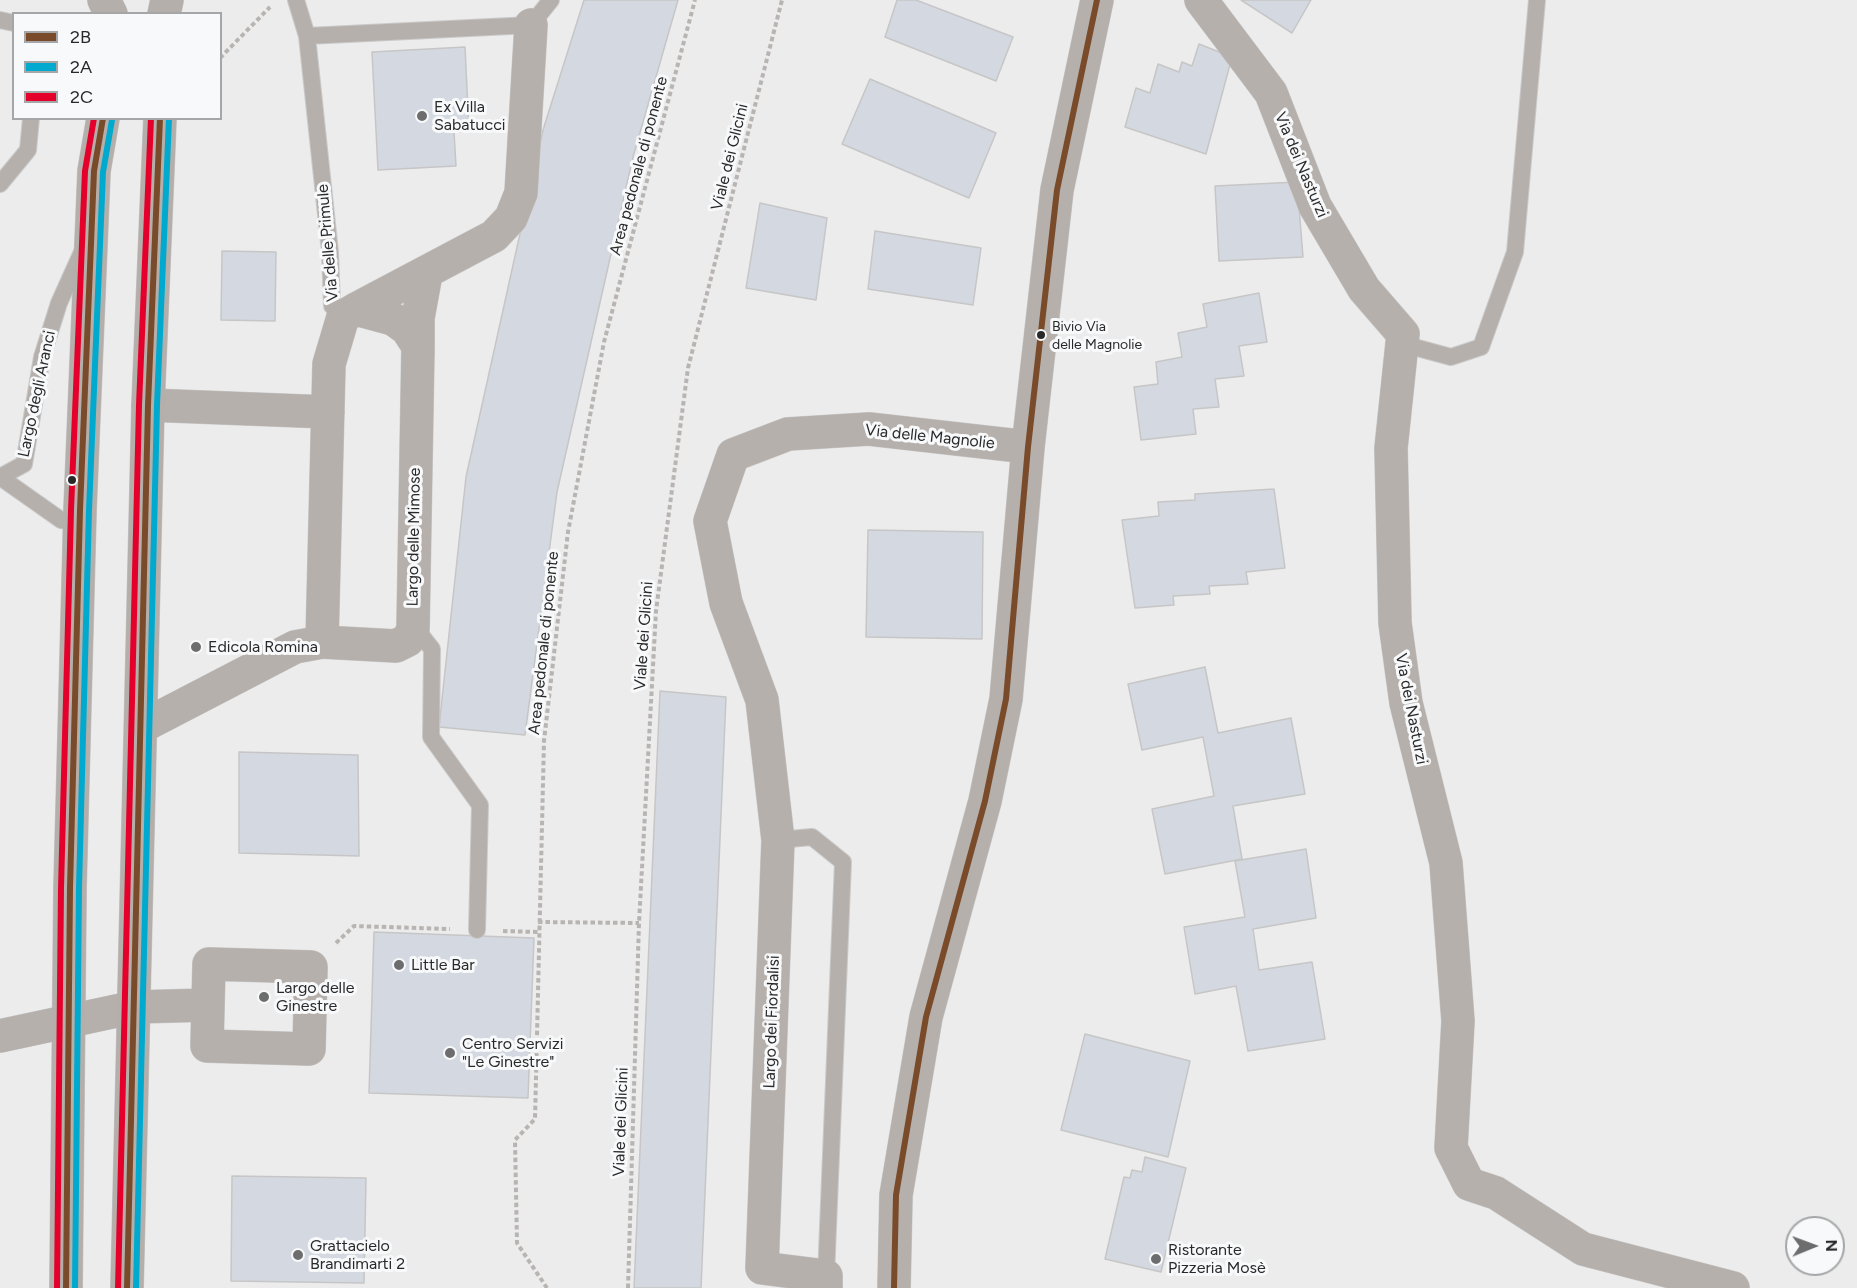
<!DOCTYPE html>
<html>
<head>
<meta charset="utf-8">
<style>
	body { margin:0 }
	#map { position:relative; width:1857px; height:1288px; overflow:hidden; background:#ececec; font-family:Figtree,sans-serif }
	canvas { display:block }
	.legend { position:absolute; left:12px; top:12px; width:210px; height:108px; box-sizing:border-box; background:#f8f9fa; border:2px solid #a5a6a7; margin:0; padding:8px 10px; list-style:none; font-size:18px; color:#29292a }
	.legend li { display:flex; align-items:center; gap:12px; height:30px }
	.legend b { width:30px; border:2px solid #a5a6a7 }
	.north { position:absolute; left:1785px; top:1216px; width:60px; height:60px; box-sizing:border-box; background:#f8f9fa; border:2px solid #a5a6a7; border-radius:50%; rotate:89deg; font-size:16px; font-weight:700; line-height:24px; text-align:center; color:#29292a }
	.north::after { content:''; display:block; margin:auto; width:21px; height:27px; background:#6d6d6e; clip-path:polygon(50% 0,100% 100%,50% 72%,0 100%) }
</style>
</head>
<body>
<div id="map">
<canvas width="1857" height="1288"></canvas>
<ul class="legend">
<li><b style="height:8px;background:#7a4b2a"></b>2B</li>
<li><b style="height:8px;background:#00a9ce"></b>2A</li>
<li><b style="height:8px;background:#e4002b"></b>2C</li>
</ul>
<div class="north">N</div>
</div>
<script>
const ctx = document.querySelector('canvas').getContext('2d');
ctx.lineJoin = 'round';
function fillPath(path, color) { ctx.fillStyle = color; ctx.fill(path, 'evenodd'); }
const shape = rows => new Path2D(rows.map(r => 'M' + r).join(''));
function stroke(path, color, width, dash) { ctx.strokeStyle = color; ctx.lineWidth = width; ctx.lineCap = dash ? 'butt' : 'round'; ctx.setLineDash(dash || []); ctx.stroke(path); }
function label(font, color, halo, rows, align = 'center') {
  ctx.font = font + ' Figtree,sans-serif'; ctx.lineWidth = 6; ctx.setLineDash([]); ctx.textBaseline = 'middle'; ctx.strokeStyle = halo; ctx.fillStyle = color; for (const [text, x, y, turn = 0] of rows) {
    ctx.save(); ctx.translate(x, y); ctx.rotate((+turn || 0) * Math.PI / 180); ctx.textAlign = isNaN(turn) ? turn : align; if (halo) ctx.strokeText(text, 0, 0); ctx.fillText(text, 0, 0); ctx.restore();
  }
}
const building = shape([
	[584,0,678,0,633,157,557,492,525,735,439,727,466,477,543,130,584,0],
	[897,0,916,0,1013,37,996,81,885,37,897,0],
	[1241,0,1311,0,1292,33,1241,0],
	[1199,44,1232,57,1206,154,1125,127,1136,88,1150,93,1158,64,1179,72,1182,62,1192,66,1199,44],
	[465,47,469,131,454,132,456,166,378,170,372,52,465,47],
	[870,79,996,133,969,198,842,144,870,79],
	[1297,182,1303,257,1219,261,1215,186,1297,182],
	[760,203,827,218,816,300,746,288,760,203],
	[875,231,981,248,973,305,868,289,875,231],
	[222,251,276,252,275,321,221,320,222,251],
	[1259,293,1267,342,1239,346,1244,376,1215,379,1219,407,1193,409,1196,434,1141,440,1134,387,1158,384,1156,362,1182,357,1178,333,1207,327,1203,304,1259,293],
	[1274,489,1285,568,1246,572,1248,584,1209,586,1210,594,1173,596,1174,605,1135,608,1122,520,1159,516,1158,502,1195,500,1195,494,1274,489],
	[868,530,983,532,982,639,866,637,868,530],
	[1205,667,1218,733,1291,718,1305,794,1233,806,1242,859,1165,874,1152,809,1214,796,1203,737,1142,750,1128,684,1205,667],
	[660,691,726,697,701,1288,634,1288,660,691],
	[239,752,358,755,359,856,239,853,239,752],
	[1306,849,1316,918,1253,929,1259,970,1312,962,1325,1039,1248,1051,1236,986,1195,994,1184,927,1245,917,1235,861,1306,849],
	[374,932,534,938,528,1098,369,1093,374,932],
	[1085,1034,1190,1061,1168,1157,1061,1130,1085,1034],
	[1145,1157,1186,1168,1161,1272,1105,1259,1124,1177,1130,1178,1132,1170,1142,1172,1145,1157],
	[232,1176,366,1178,364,1283,231,1281,232,1176]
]);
fillPath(building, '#d4d8e0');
stroke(building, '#c6c6c6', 1.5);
const service = shape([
	[296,0,307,36,330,252,332,306,343,317],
	[0,20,14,23],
	[307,36,531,25,551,0],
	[0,184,28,150,31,118],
	[1403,335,1414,347,1451,357,1481,347,1515,252,1537,0],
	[0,477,24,464,42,357,59,303,82,252],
	[0,477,61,520,80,523],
	[413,629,421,635,432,649,431,737,480,805,477,930],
	[778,840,812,837,843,862,826,1276]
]);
const minor = shape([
	[1201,0,1271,93,1315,206,1364,289,1403,334,1391,448,1395,623,1406,703,1446,863,1458,1021,1451,1148,1469,1184,1496,1193,1583,1249,1733,1288],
	[356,309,393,319,407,329,418,346,413,629,408,640,396,646,322,642,329,364,343,317,356,309],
	[356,309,494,236,511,218,521,193,531,25],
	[418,346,418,318,426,274],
	[148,405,328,412],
	[143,726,295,647,322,642],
	[209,964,311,967,309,1049,207,1046,209,964],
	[0,1036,135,1007,208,1005],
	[826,1288,826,1276,762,1268,778,840,762,700,726,603,710,521,733,455,788,434,869,429,1028,447],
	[894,1288,896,1195,926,1017,985,801,1006,699,1028,447,1057,190,1097,0]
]);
const secondary = shape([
	[104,0,111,14],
	[164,14,167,0],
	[66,1288,70,888,80,510,94,171,103,118],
	[127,1288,148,405,160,118]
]);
stroke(service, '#c9c9c9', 18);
stroke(minor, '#c9c9c9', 34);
stroke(secondary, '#c9c9c9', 34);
stroke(shape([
	[220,58,270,7],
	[538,922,639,923],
	[503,931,538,932],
	[336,943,354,926,450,929],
	[547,1288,517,1243,515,1140,535,1119,544,741,568,532,604,342,695,0],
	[628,1288,639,923,656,611,688,368,782,0]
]), '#b8b4b2', 4, [4.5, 3]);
stroke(service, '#b6b0ac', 16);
stroke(minor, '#b6b0ac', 33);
stroke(secondary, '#b5afab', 33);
stroke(shape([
	[66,1288,70,888,80,510,94,171,103,118],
	[127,1288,148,405,160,118],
	[894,1288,896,1195,926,1017,985,801,1006,699,1028,447,1057,190,1097,0]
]), '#7a4b2a', 6);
stroke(shape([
	[75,1288,79,888,89,510,103,172,112,120],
	[136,1288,157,405,169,118]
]), '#00a9ce', 6);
stroke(shape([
	[57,1288,61,888,71,510,85,171,94,118],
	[118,1288,139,405,151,118]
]), '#e4002b', 6);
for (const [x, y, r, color] of [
	[422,116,6,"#6d6d6e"],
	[1041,335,5,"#29292a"],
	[72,480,5,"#29292a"],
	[196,647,6,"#6d6d6e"],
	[399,965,6,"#6d6d6e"],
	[264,997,6,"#6d6d6e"],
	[450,1053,6,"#6d6d6e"],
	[298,1255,6,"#6d6d6e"],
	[1156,1259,6,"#6d6d6e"]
]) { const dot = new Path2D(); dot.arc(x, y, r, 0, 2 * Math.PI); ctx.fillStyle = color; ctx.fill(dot); stroke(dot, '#f8f9fa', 2); }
label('14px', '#29292a', '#f8f9fa', [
	["Bivio Via",1052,327],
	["delle Magnolie",1052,345]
], 'left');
label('16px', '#29292a', '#f8f9fa', [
	["Ex Villa",434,107],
	["Sabatucci",434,125],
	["Edicola Romina",208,647],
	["Little Bar",411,965],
	["Largo delle",276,988],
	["Ginestre",276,1006],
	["Centro Servizi",462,1044],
	["\"Le Ginestre\"",462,1062],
	["Grattacielo",310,1246],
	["Brandimarti 2",310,1264],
	["Ristorante",1168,1250],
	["Pizzeria Mosè",1168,1268]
], 'left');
label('16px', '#29292a', '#f8f9fa', [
	["Viale dei Glicini",730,157,-76],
	["Via dei Nasturzi",1301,165,67],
	["Area pedonale di ponente",639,166,-75],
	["Via delle Primule",328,243,-95],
	["Largo degli Aranci",37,394,-78],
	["Via delle Magnolie",930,437,6],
	["Largo delle Mimose",414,537,-89],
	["Viale dei Glicini",644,636,-86],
	["Area pedonale di ponente",544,643,-84],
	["Via dei Nasturzi",1411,709,79],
	["Largo dei Fiordalisi",772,1022,-88],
	["Viale dei Glicini",621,1122,-88]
]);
</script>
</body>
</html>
